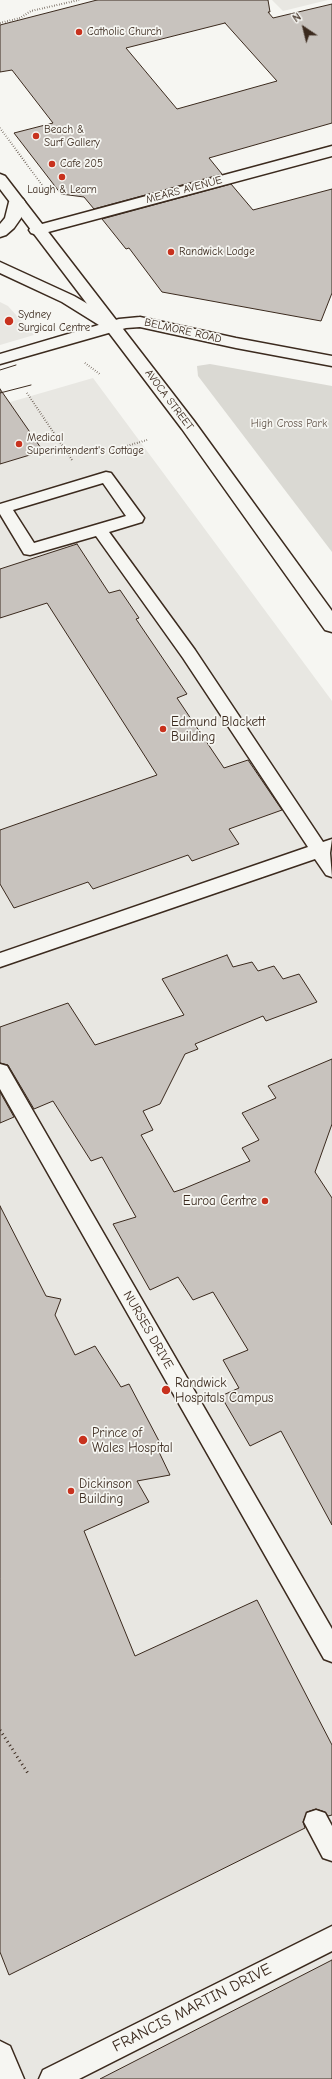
<!DOCTYPE html>
<html>
<head>
<meta charset="utf-8">
<style>
	body { margin:0 }
	#map { position:relative; width:332px; height:2079px; overflow:hidden; background:#f6f6f2; font-family:"Comic Neue",sans-serif }
	canvas { display:block }
	.north { position:absolute; left:284px; top:8px; width:40px; height:40px; -webkit-text-stroke:3px #f6f6f2; paint-order:stroke; rotate:325deg; font-size:11px; font-weight:700; line-height:16px; text-align:center; color:#3b2a1e }
	.north::after { content:''; display:block; margin:auto; width:14px; height:18px; background:#3b2a1e; clip-path:polygon(50% 0,100% 100%,50% 72%,0 100%) }
</style>
</head>
<body>
<div id="map">
<canvas width="332" height="2079"></canvas>
<div class="north">N</div>
</div>
<script>
const ctx = document.querySelector('canvas').getContext('2d');
ctx.lineJoin = 'round';
function fillPath(path, color) { ctx.fillStyle = color; ctx.fill(path, 'evenodd'); }
const shape = rows => new Path2D(rows.map(r => 'M' + r).join(''));
function stroke(path, color, width, dash) { ctx.strokeStyle = color; ctx.lineWidth = width; ctx.lineCap = dash ? 'butt' : 'round'; ctx.setLineDash(dash || []); ctx.stroke(path); }
function label(font, color, halo, rows, align = 'center') {
  ctx.font = font + ' "Comic Neue",sans-serif'; ctx.lineWidth = 3.5; ctx.setLineDash([]); ctx.textBaseline = 'middle'; ctx.strokeStyle = halo; ctx.fillStyle = color; for (const [text, x, y, turn = 0] of rows) {
    ctx.save(); ctx.translate(x, y); ctx.rotate((+turn || 0) * Math.PI / 180); ctx.textAlign = isNaN(turn) ? turn : align; if (halo) ctx.strokeText(text, 0, 0); ctx.fillText(text, 0, 0); ctx.restore();
  }
}
fillPath(shape([
	[272,0,328,0,283,11],
	[0,302,8,306,34,335,0,345],
	[93,378,332,701,332,2079,0,2079,0,405]
]), '#e8e7e2');
fillPath(shape([
	[210,364,332,386,332,552,198,376,197,366]
]), '#dad9d3');
const building = shape([
	[97,0,268,0,270,12,268,12,273,18,332,4,332,123,209,158,222,174,94,209,84,197,61,194,14,133,53,123,12,70,0,72,0,25,97,0],
	[225,23,277,81,177,109,126,48,225,23],
	[231,184,253,210,332,189,332,293,321,321,162,292,129,248,126,249,102,219,231,184],
	[0,389,43,451,0,464,0,389],
	[77,544,109,593,120,590,139,618,136,619,187,694,177,698,224,768,248,760,282,810,229,829,239,844,192,861,188,855,93,889,88,882,14,908,0,884,0,830,157,775,47,603,0,618,0,569,77,544],
	[227,955,233,967,252,962,258,971,274,966,283,979,299,974,317,1002,266,1021,263,1016,195,1044,198,1049,185,1054,160,1104,143,1111,153,1130,141,1135,174,1192,183,1189,250,1161,242,1148,259,1140,242,1113,276,1098,268,1086,332,1059,332,1124,315,1172,332,1198,332,1525,281,1431,250,1446,221,1396,239,1388,223,1360,248,1350,213,1292,193,1300,178,1277,150,1290,113,1224,136,1217,102,1157,91,1161,53,1101,34,1109,8,1065,0,1063,0,1027,68,1003,95,1045,184,1015,162,979,227,955],
	[0,1092,14,1117,0,1123,0,1092],
	[0,1206,46,1296,61,1299,55,1315,75,1355,95,1346,121,1387,129,1384,159,1441,159,1452,170,1475,137,1481,149,1502,84,1531,135,1656,257,1600,332,1745,332,1815,328,1816,325,1812,316,1809,307,1812,303,1822,305,1828,9,1975,0,1952,0,1206],
	[332,1960,332,2079,100,2079,332,1960]
]);
fillPath(building, '#c8c3be');
stroke(building, '#3b2a1e', 1);
const lane = shape([
	[106,472,111,473,144,518,142,522,109,532,195,650,323,842,332,839,330,853,332,877,326,875,315,859,0,967,0,953,308,847,183,658,96,536,30,555,24,554,0,514,0,504,106,472],
	[103,483,126,516,34,543,13,510,103,483],
	[0,1064,7,1066,332,1629,332,1662,324,1659,0,1089,0,1064],
	[316,1810,325,1813,332,1826,332,1861,323,1858,304,1822,307,1813,316,1810],
	[332,1926,332,1951,79,2079,39,2079,43,2070,332,1926]
]);
const street = shape([
	[332,146,332,156,37,235,31,233,29,230,31,227,332,146],
	[17,197,23,199,25,202,21,218,14,228,6,235,0,237,0,224,5,218,9,202,11,199,17,197],
	[0,262,74,296,119,322,121,326,119,330,113,331,107,330,62,302,0,273,0,262],
	[0,2041,10,2046,24,2079,0,2079,0,2041]
]);
const secondary = shape([
	[140,317,236,338,332,356,332,366,236,348,140,327,126,328,0,364,0,354,119,319,140,317]
]);
const primary = shape([
	[0,174,5,176,194,421,332,611,332,632,325,630,182,429,0,189,0,174]
]);
stroke(lane, '#3b2a1e', 3);
stroke(street, '#3b2a1e', 3);
stroke(secondary, '#3b2a1e', 3);
stroke(primary, '#3b2a1e', 3);
stroke(shape([
	[0,23,20,18,31,11,79,0],
	[0,128,42,185],
	[85,363,101,375],
	[27,393,72,460],
	[113,450,147,440]
]), '#3b2a1e', 2, [0.5, 2]);
stroke(shape([
	[0,1730,29,1775]
]), '#3b2a1e', 3, [1, 3.5]);
fillPath(lane, '#f6f6f2');
fillPath(street, '#f6f6f2');
fillPath(secondary, '#f6f6f2');
fillPath(primary, '#f6f6f2');
stroke(shape([
	[0,370,16,365],
	[0,393,31,385]
]), '#3b2a1e', 1);
for (const [x, y, r, color] of [
	[79,32,4,"#c8321e"],
	[36,136,4,"#c8321e"],
	[52,164,4,"#c8321e"],
	[62,177,4,"#c8321e"],
	[171,252,4,"#c8321e"],
	[9,321,5,"#c8321e"],
	[19,444,4,"#c8321e"],
	[163,729,4,"#c8321e"],
	[265,1201,4,"#c8321e"],
	[166,1390,5,"#c8321e"],
	[83,1440,5,"#c8321e"],
	[71,1491,4,"#c8321e"]
]) { const dot = new Path2D(); dot.arc(x, y, r, 0, 2 * Math.PI); ctx.fillStyle = color; ctx.fill(dot); stroke(dot, '#f6f6f2', 1.5); }
label('11px', '#3b2a1e', '#f6f6f2', [
	["Catholic Church",87,32],
	["Beach &",44,130],
	["Surf Gallery",44,143],
	["Cafe 205",60,164],
	["Laugh & Learn",62,190,"center"],
	["Randwick Lodge",179,252],
	["Sydney",18,315],
	["Surgical Centre",18,328],
	["Medical",27,438],
	["Superintendent's Cottage",27,451]
], 'left');
label('11px', '#3b2a1e', '#f6f6f2', [
	["MEARS AVENUE",184,190,-15],
	["BELMORE ROAD",183,331,13],
	["AVOCA STREET",169,400,53]
]);
label('11px', '#63564b', '#f6f6f2', [
	["High Cross Park",289,424]
]);
label('13px', '#3b2a1e', '#f6f6f2', [
	["Edmund Blackett",171,722],
	["Building",171,737],
	["Euroa Centre",257,1201,"right"],
	["Randwick",175,1383],
	["Hospitals Campus",175,1398],
	["Prince of",92,1433],
	["Wales Hospital",92,1448],
	["Dickinson",79,1484],
	["Building",79,1499]
], 'left');
label('13px', '#3b2a1e', '#f6f6f2', [
	["NURSES DRIVE",148,1330,60]
]);
label('16px', '#3b2a1e', '#f6f6f2', [
	["FRANCIS MARTIN DRIVE",192,2008,-27]
]);
</script>
</body>
</html>
